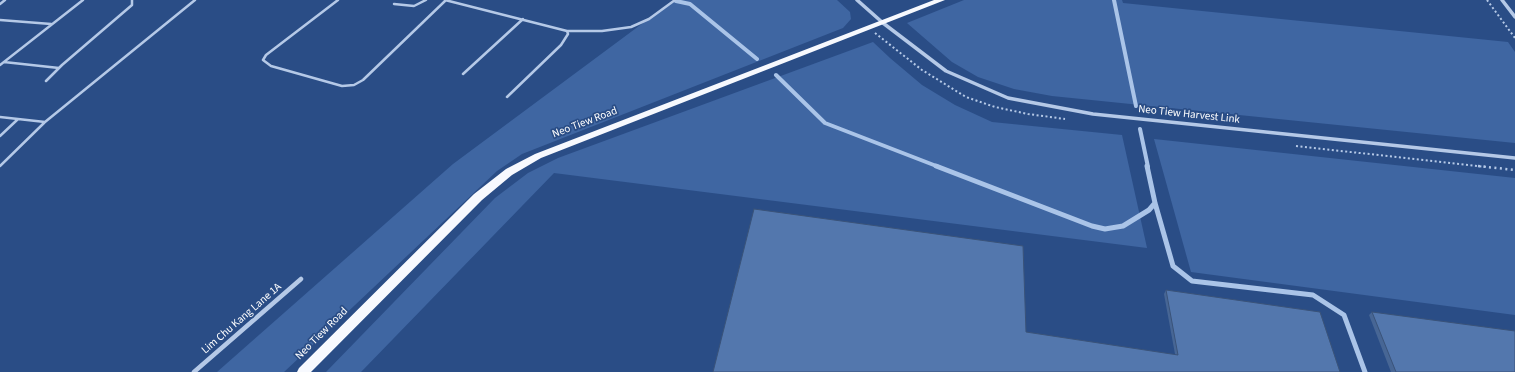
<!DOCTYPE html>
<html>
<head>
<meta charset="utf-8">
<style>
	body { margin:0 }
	canvas { display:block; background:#2a4d86 }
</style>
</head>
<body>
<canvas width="1515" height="372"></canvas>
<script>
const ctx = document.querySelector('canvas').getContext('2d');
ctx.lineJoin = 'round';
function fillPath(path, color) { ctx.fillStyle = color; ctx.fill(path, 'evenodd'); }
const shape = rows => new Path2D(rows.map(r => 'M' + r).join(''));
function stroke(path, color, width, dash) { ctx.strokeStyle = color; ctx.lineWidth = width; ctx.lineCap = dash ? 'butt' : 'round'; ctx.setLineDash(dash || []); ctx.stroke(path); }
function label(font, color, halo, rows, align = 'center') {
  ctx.font = font + ' "Source Sans 3",sans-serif'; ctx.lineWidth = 3.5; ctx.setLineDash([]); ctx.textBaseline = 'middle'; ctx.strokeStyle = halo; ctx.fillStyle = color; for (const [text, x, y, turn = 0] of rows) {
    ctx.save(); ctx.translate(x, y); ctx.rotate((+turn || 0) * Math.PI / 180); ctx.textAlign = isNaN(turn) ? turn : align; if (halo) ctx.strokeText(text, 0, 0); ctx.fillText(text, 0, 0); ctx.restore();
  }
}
fillPath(shape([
	[674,0,837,0,850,12,851,19,843,28,522,154,497,171,284,372,217,372,453,164],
	[964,0,1122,0,1123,3,1508,42,1515,52,1515,143,1052,96,1014,89,978,77,952,62,907,23],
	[873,42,890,58,922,85,955,105,992,122,1122,135,1147,248,554,173,361,372,326,372,495,198,528,173,558,158],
	[1154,139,1515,178,1515,315,1191,272]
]), '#3f66a2');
stroke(shape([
	[1114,0,1136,106],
	[676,1,690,4,757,59],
	[776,75,825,123,939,167],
	[1140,129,1148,167]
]), '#aac4e8', 4);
stroke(shape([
	[936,166,1092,226,1105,229,1123,226,1149,210,1155,203],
	[1147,166,1155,203,1173,266,1192,281,1313,295,1344,315,1365,372]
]), '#aac4e8', 5);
stroke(shape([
	[1487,0,1515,38],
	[875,33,922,70,966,97,995,107,1028,114,1065,119],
	[1296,146,1487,167]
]), '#b5c9e7', 2, [2, 2.5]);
stroke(shape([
	[1478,166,1515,170]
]), '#b5c9e7', 2.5, [2, 3.5]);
stroke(shape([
	[338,0,266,55,263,60,271,66,342,86,354,85,363,80,446,0],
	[445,0,567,31,568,34,561,45,507,97],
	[0,4,5,0],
	[394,4,414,6,426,0],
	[0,20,51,24],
	[567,31,602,31,631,27,649,19,675,0],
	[4,62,59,68],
	[0,65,83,0],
	[463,74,523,19],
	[46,81,62,65,132,5,132,0],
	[0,117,45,122],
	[0,136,17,120],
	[0,166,45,122,195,0]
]), '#b5c9e7', 2.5);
stroke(shape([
	[857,0,883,23,946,71,1008,98,1093,114,1515,158],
	[1502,0,1515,17]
]), '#b5c9e7', 3.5);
stroke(shape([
	[194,372,301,279]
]), '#b5c9e7', 4.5);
fillPath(shape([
	[934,0,945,0,541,158,512,175,482,200,311,372,297,372,299,368,474,194,506,169,535,154,934,0]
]), '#f7f9fe');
fillPath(shape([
	[1166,290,1340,372,713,372,1175,354,1164,294],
	[1372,312,1515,372,1391,372,1369,315]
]), '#476695');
const building = shape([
	[754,209,1023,246,1026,332,1178,355,1166,290,1320,312,1340,372,713,372,754,209],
	[1372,312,1515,331,1515,372,1396,372,1372,312]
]);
fillPath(building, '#5377ad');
stroke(building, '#3a5379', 1);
label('11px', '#fff', '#2a4d86', [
	["Neo Tiew Harvest Link",1189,115,6],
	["Neo Tiew Road",585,123,-21],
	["Lim Chu Kang Lane 1A",242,319,-41],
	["Neo Tiew Road",322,334,-45]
]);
</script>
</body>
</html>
